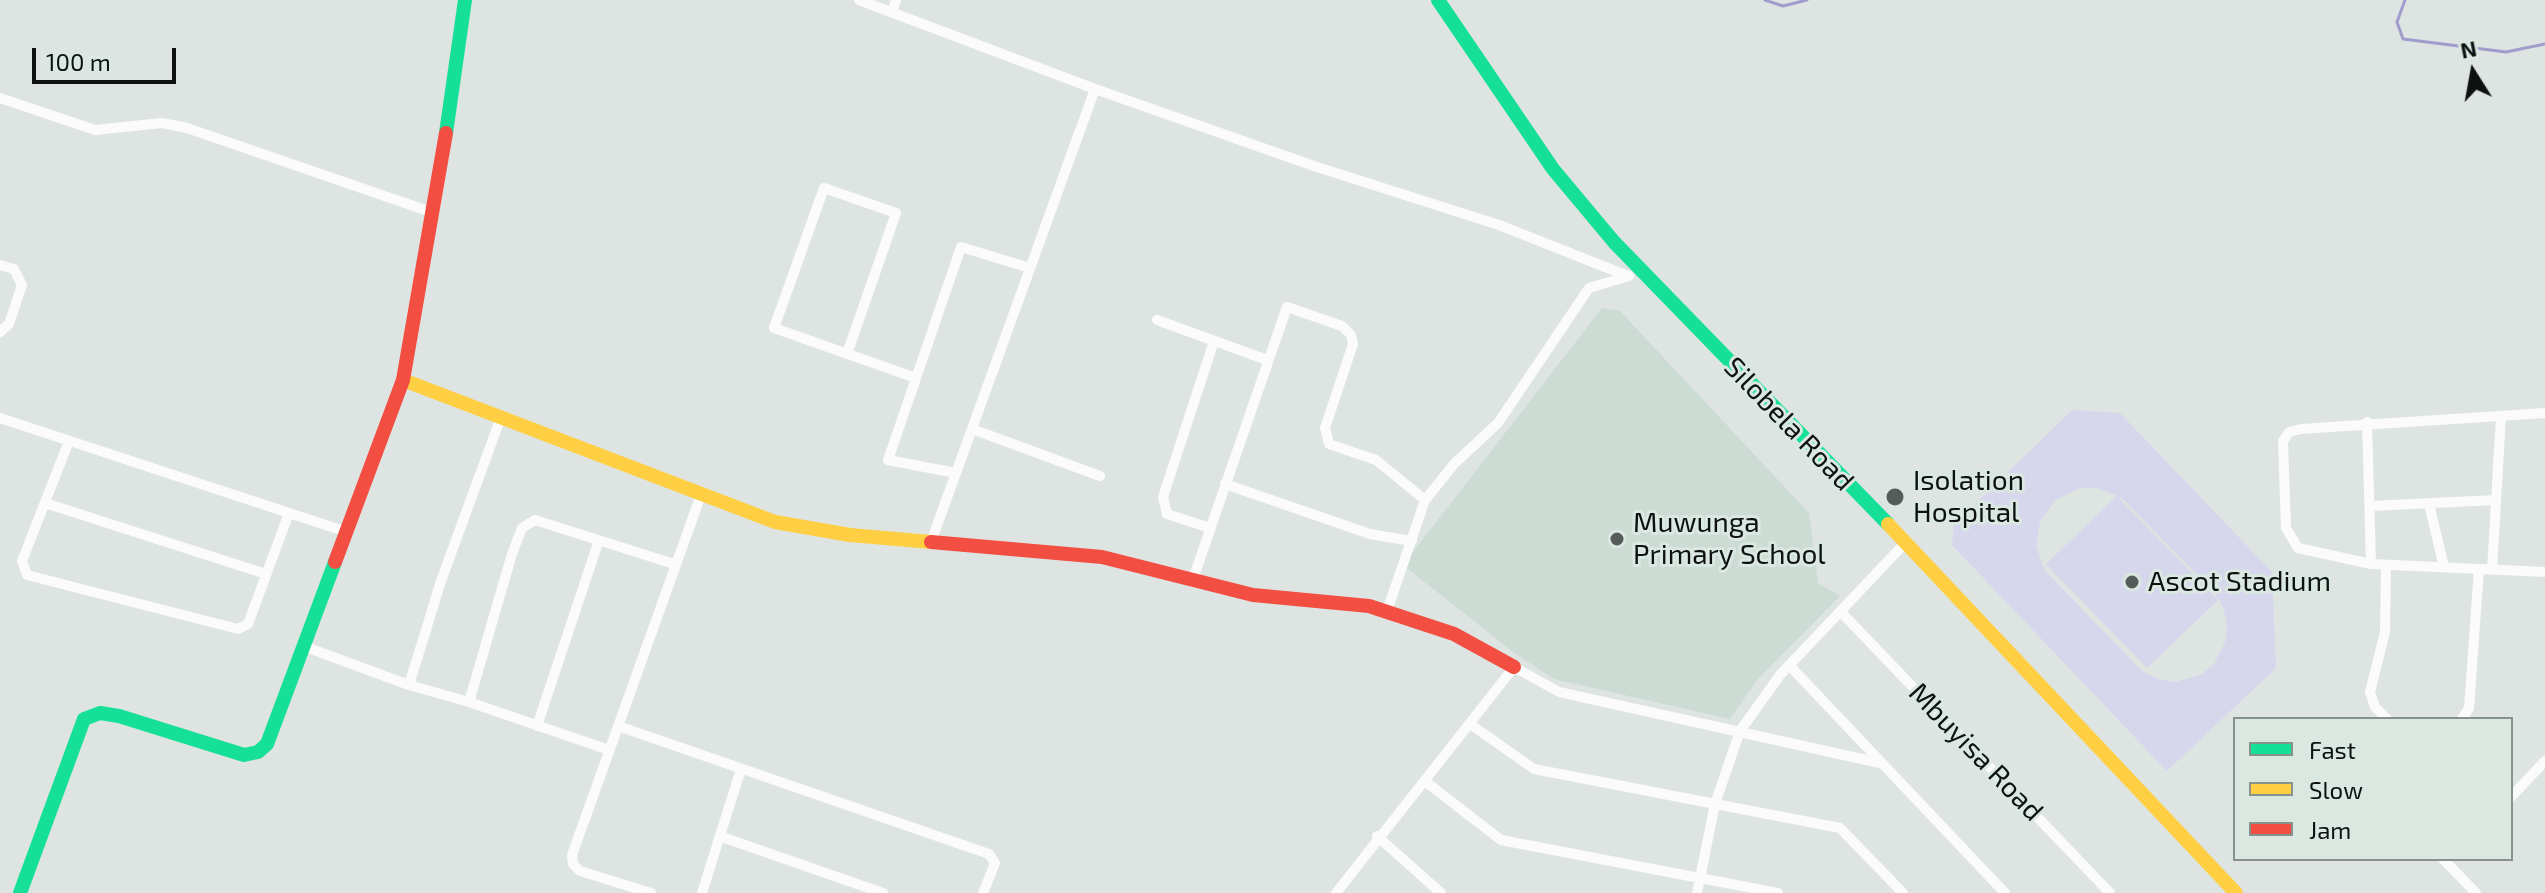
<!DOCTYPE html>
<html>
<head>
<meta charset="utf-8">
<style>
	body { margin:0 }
	#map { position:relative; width:2545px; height:893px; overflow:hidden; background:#dee4e1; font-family:"Exo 2",sans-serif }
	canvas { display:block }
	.legend { position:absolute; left:2233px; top:717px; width:280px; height:144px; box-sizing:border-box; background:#dae8e1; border:2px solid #88928d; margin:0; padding:10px 14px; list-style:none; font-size:24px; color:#0d1210 }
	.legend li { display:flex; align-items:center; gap:16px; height:40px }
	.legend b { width:40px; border:2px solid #88928d }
	.north { position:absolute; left:2433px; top:32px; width:80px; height:80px; -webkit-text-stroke:6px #dae8e1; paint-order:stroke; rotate:349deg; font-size:22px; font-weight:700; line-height:32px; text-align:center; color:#0d1210 }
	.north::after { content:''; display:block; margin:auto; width:28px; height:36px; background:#0d1210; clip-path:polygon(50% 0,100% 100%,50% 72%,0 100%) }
	.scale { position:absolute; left:32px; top:48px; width:144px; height:36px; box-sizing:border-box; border:4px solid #0d1210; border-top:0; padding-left:10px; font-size:24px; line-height:28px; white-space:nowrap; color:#0d1210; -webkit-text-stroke:6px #dae8e1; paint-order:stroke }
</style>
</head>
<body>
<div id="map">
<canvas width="2545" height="893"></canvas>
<ul class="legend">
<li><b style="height:10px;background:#16e098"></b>Fast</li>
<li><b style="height:10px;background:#ffcf43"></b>Slow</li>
<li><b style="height:10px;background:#f24e42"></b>Jam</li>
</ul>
<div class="north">N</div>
<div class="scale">100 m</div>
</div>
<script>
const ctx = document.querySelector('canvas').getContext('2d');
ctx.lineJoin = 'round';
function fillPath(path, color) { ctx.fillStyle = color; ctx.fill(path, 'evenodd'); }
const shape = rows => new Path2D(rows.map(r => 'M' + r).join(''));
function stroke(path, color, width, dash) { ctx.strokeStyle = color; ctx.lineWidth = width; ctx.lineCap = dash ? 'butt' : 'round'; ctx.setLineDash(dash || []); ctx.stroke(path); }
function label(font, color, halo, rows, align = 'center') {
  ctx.font = font + ' "Exo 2",sans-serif'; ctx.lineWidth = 6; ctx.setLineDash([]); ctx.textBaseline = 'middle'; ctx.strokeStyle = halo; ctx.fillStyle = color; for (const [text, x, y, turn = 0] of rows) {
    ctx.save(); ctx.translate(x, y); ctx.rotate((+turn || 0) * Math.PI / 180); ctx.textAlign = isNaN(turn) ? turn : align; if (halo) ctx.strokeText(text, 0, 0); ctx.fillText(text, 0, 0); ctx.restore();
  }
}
fillPath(shape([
	[1602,308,1620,311,1809,513,1818,583,1840,596,1757,680,1730,719,1554,679,1513,652,1403,565]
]), '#ccdbd4');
fillPath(shape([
	[2072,410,2120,413,2272,572,2276,668,2167,771,1952,545,1954,525],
	[2080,488,2097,488,2117,496,2046,564,2147,668,2218,600,2118,497,2122,498,2213,591,2223,606,2227,623,2226,640,2214,664,2201,675,2175,682,2158,679,2142,671,2045,571,2036,546,2040,521,2056,500]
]), '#d6d7ed');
stroke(shape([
	[1765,0,1783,6,1807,0],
	[2405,0,2397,22,2403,39,2506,52,2545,44]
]), '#a09dcc', 3);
stroke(shape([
	[859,0,1095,89,1314,166,1499,225,1628,276],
	[892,13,896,0],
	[0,98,95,130,162,123,187,128,431,212],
	[0,265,14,269,22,285,9,324,0,332],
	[1157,320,1267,360],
	[847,354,896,213,824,188,774,328,916,378],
	[2545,413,2301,429,2289,432,2283,441,2286,528,2298,548,2371,564,2545,572],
	[0,418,344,531],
	[2367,422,2371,564],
	[972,429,1100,476],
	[69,441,22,561,27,575,238,629,248,624,289,513],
	[956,473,888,460,961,247,1030,268],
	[1225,484,1370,534,1412,541],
	[45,503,266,574],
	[2429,504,2444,567],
	[2371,506,2495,500],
	[1210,528,1167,514,1163,497,1214,341],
	[931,542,1095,89],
	[2386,565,2385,632,2370,692,2375,707,2387,719],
	[2492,570,2501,416],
	[1192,582,1287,307,1342,326,1351,335,1353,344,1325,428,1329,444,1376,460,1425,500],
	[1387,611,1425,500,1455,463,1498,423,1589,288,1629,276],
	[1841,612,2110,893],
	[303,646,409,685,469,702],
	[1789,665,2005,893],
	[409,685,441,581,501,417],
	[2462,719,2469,708,2479,569],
	[1470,724,1534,769,1840,828,1903,893],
	[537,726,599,540],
	[618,726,989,854,995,863,983,893],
	[609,750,469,702,512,554,522,528,535,520,674,564],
	[1426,782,1501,840,1778,893],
	[2511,797,2545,761],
	[1377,836,1441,893],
	[722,837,883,893],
	[2443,859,2476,893],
	[651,893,580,871,573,864,572,855,702,492],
	[702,893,741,769],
	[1336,893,1514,667,1559,692,1880,763],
	[1697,893,1715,804,1740,731,1780,675,1906,542]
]), '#fafbfa', 10);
stroke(shape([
	[1438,0,1553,169,1614,242,1888,524],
	[446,133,465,0],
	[20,893,84,719,100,713,119,716,244,755,258,752,267,744,335,562]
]), '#16e098', 14);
stroke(shape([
	[403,380,775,522,850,535,931,542],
	[1888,524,2236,893]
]), '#ffcf43', 14);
stroke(shape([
	[931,542,1102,557,1253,595,1369,606,1454,634,1514,667],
	[335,562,403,380,446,133]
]), '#f24e42', 14);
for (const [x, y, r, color] of [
	[1895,497,10,"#565c59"],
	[1617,539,8,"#565c59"],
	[2132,582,8,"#565c59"]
]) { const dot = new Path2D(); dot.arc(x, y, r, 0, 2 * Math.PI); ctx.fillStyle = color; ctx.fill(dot); stroke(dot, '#dae8e1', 3); }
label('28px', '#0d1210', '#dae8e1', [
	["Silobela Road",1789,424,46],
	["Mbuyisa Road",1976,752,46]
]);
label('28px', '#0d1210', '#dae8e1', [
	["Isolation",1913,481],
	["Hospital",1913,513],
	["Muwunga",1633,523],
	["Primary School",1633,555],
	["Ascot Stadium",2148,582]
], 'left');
</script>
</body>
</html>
